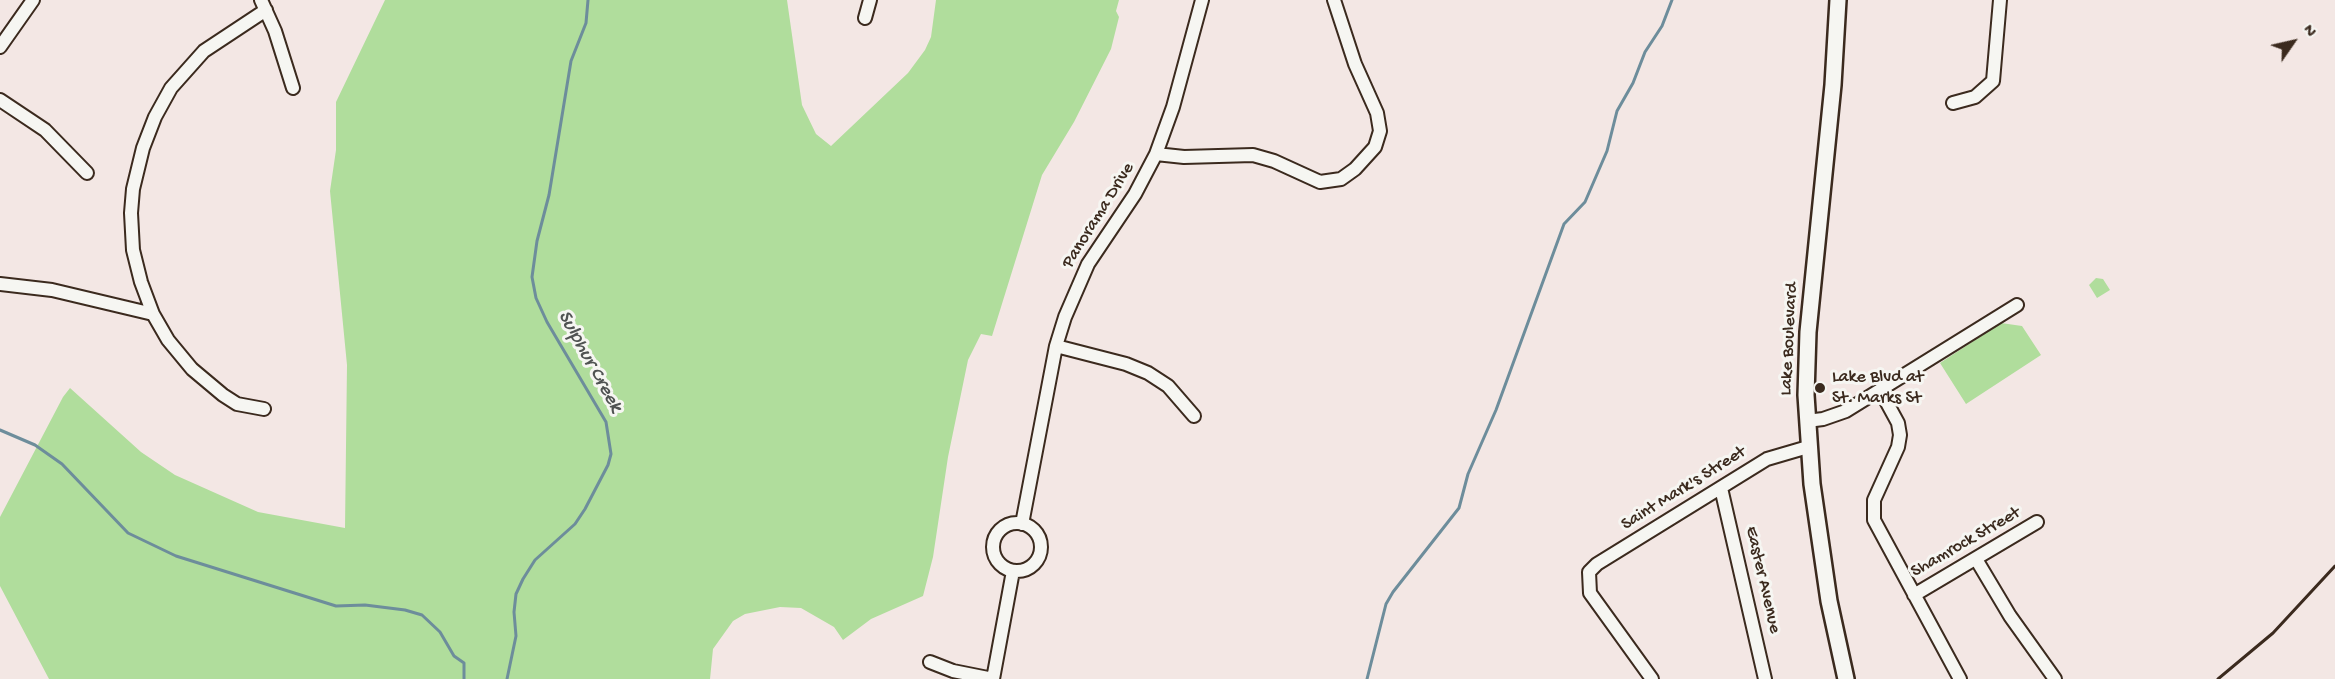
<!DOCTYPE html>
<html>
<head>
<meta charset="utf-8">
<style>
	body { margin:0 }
	#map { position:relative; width:2335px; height:679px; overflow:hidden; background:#f3e7e4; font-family:"Gochi Hand",sans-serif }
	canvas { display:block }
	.north { position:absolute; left:2263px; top:12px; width:60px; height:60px; -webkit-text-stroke:4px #f6f6f2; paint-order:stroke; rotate:56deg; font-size:16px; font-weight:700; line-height:24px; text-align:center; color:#3b2a1e }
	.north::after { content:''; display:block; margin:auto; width:21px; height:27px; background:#3b2a1e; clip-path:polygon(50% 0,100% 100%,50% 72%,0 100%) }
</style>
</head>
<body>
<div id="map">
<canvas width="2335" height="679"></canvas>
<div class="north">N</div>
</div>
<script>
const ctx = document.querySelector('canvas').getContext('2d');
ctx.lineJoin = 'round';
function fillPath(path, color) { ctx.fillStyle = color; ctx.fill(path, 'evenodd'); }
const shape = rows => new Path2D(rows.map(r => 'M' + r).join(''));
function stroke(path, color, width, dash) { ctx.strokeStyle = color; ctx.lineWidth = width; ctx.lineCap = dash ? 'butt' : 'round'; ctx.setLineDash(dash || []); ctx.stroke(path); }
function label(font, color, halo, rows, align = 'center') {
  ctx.font = font + ' "Gochi Hand",sans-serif'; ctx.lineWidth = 6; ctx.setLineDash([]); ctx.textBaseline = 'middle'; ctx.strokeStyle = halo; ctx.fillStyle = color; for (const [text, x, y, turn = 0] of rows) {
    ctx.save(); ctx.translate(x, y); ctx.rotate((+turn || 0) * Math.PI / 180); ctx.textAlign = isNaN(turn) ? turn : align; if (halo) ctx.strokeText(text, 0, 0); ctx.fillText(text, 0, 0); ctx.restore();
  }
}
fillPath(shape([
	[385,0,787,0,802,105,816,134,831,146,908,73,925,50,931,37,936,0,1119,0,1116,11,1119,17,1111,49,1074,122,1042,175,992,336,981,334,968,360,948,457,933,557,923,596,871,619,843,640,834,627,801,608,780,607,745,614,733,621,713,649,710,679,49,679,0,586,0,517,63,397,70,388,141,452,175,475,258,512,345,528,347,365,330,191,336,150,336,102],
	[2096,278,2103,279,2110,290,2097,298,2089,285],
	[2001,323,2022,326,2041,355,1966,404,1940,363]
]), '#b0dd9c');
stroke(shape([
	[0,430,35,445,62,464,128,533,176,556,336,606,365,605,405,610,422,615,440,632,454,656,464,663,464,679],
	[507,679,516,636,514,612,516,594,523,579,535,560,575,524,585,509,608,465,611,454,606,422,547,322,536,298,532,277,537,241,549,195,571,61,586,23,588,0],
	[1367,679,1386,604,1393,592,1459,508,1468,474,1496,410,1564,224,1585,202,1607,151,1617,111,1633,83,1645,52,1662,26,1672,0]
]), '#6d8d9b', 3);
const minor = shape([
	[261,0,275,31,293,88],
	[865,18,870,0],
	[0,47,33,0],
	[0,100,45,130,87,173],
	[1953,103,1975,97,1993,81,2000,0],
	[1156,154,1184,157,1253,155,1274,161,1320,182,1341,179,1355,169,1375,147,1380,131,1377,113,1355,64,1334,0],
	[0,284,52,290,153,314],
	[1056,346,1126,364,1148,373,1168,386,1194,416],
	[1880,390,1898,423,1900,435,1898,447,1874,500,1874,520,1960,679],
	[264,409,237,404,223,395,192,369,168,340,153,314,141,282,133,250,131,213,133,189,143,148,155,117,171,88,204,51,266,10],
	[1807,421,1823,419,1846,411,2017,305],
	[1721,488,1765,679],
	'993 547a24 24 0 1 1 48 0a24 24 0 1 1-48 0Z',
	[1022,524,1056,346,1065,317,1088,264,1135,194,1156,154,1173,107,1202,0],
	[1976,559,2010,616,2055,679],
	[1914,595,2037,522],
	[930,662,953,671,993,679],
	[993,679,1013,571],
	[1652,679,1590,593,1589,572,1597,564,1767,459,1808,447]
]);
const major = shape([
	[1838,0,1833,85,1808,332,1806,395,1812,484,1829,601,1846,679]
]);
stroke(minor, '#3b2a1e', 16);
stroke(major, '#3b2a1e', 20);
stroke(minor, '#f6f6f2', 12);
stroke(major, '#f6f6f2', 15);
stroke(shape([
	[2218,679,2273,633,2335,566]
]), '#3b2a1e', 3);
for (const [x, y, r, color] of [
	[1820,388,6,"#3b2a1e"]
]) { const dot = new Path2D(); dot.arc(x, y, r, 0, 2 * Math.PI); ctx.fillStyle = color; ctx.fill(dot); stroke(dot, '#f6f6f2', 2); }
label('18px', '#3b2a1e', '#f6f6f2', [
	["Panorama Drive",1099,216,-58],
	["Lake Boulevard",1790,339,-87],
	["Saint Mark's Street",1684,489,-32],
	["Shamrock Street",1966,543,-30],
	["Easter Avenue",1762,580,77]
]);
label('18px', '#3b2a1e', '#f6f6f2', [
	["Lake Blvd at",1832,378],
	["St. Marks St",1832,399]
], 'left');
label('italic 20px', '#505352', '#f6f6f2', [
	["Sulphur Creek",589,362,61]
]);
</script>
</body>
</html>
